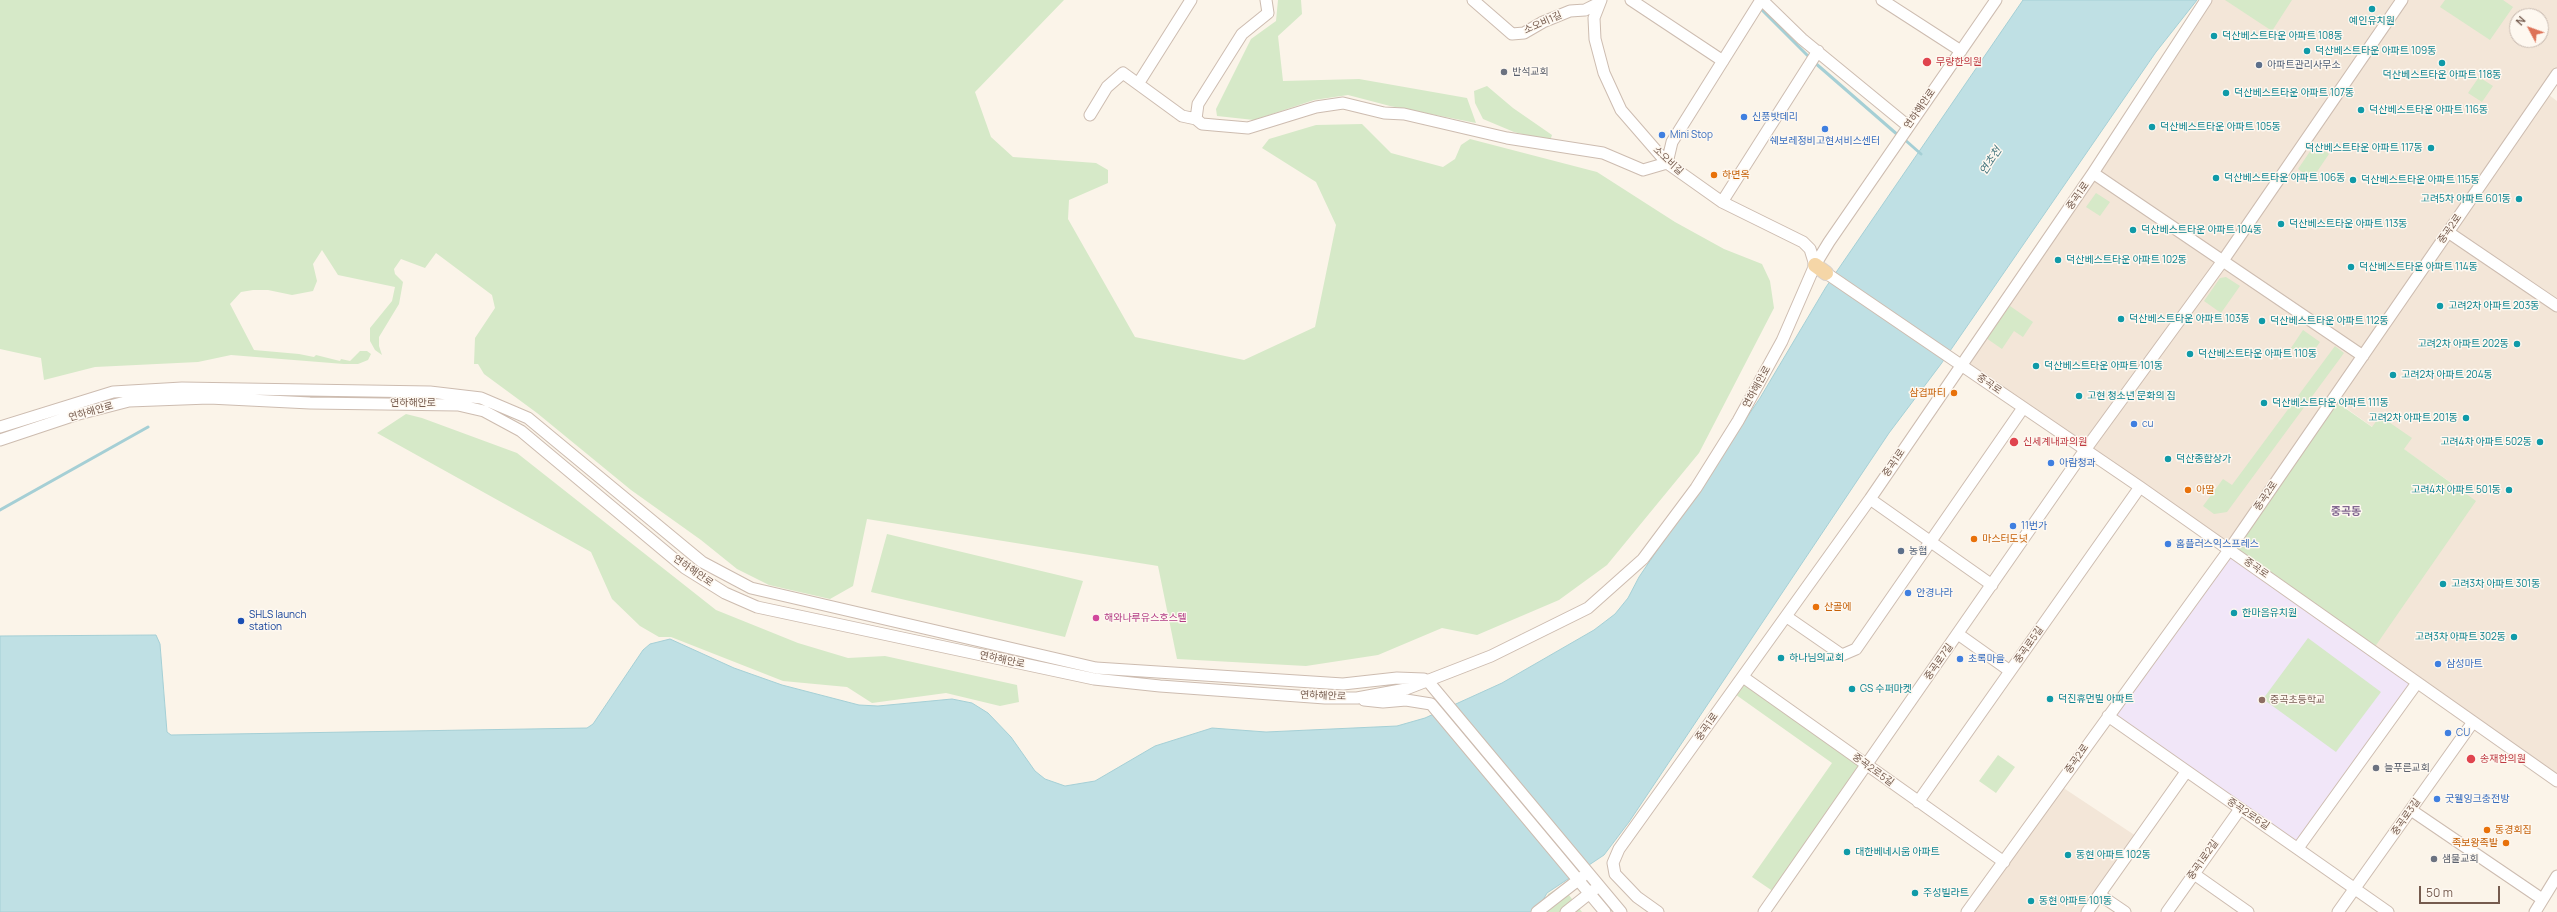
<!DOCTYPE html>
<html>
<head>
<meta charset="utf-8">
<style>
	body { margin:0 }
	#map { position:relative; width:2557px; height:912px; overflow:hidden; background:#fbf4e9; font-family:Manrope,sans-serif }
	canvas { display:block }
	.north { position:absolute; left:2509px; top:8px; width:40px; height:40px; box-sizing:border-box; background:#fef8f0; border:1px solid #c7b9af; border-radius:50%; rotate:311deg; font-size:11px; font-weight:700; line-height:16px; text-align:center; color:#755b4e }
	.north::after { content:''; display:block; margin:auto; width:14px; height:18px; background:#dd7257; clip-path:polygon(50% 0,100% 100%,50% 72%,0 100%) }
	.scale { position:absolute; left:2419px; top:886px; width:81px; height:18px; box-sizing:border-box; border:2px solid #755b4e; border-top:0; padding-left:5px; font-size:12px; line-height:14px; white-space:nowrap; color:#755b4e; -webkit-text-stroke:3px #fef8f0; paint-order:stroke }
</style>
</head>
<body>
<div id="map">
<canvas width="2557" height="912"></canvas>
<div class="north">N</div>
<div class="scale">50 m</div>
</div>
<script>
const ctx = document.querySelector('canvas').getContext('2d');
ctx.lineJoin = 'round';
function fillPath(path, color) { ctx.fillStyle = color; ctx.fill(path, 'evenodd'); }
const shape = rows => new Path2D(rows.map(r => 'M' + r).join(''));
function stroke(path, color, width, dash) { ctx.strokeStyle = color; ctx.lineWidth = width; ctx.lineCap = dash ? 'butt' : 'round'; ctx.setLineDash(dash || []); ctx.stroke(path); }
function label(font, color, halo, rows, align = 'center') {
  ctx.font = font + ' Manrope,"Noto Sans KR",sans-serif'; ctx.lineWidth = 3; ctx.setLineDash([]); ctx.textBaseline = 'middle'; ctx.strokeStyle = halo; ctx.fillStyle = color; for (const [text, x, y, turn = 0] of rows) {
    ctx.save(); ctx.translate(x, y); ctx.rotate((+turn || 0) * Math.PI / 180); ctx.textAlign = isNaN(turn) ? turn : align; if (halo) ctx.strokeText(text, 0, 0); ctx.fillText(text, 0, 0); ctx.restore();
  }
}
fillPath(shape([
	[2206,0,2557,0,2557,74,2545,92,2557,101,2557,781,2372,651,2457,487,2333,399,2229,550,1961,365],
	[2517,16,2541,16,2541,40,2517,40],
	[2059,785,2139,838,2087,912,1967,912]
]), '#f3e6d8');
fillPath(shape([
	[2229,550,2417,683,2298,848,2108,716]
]), '#f1e6f8');
fillPath(shape([
	[0,0,1064,0,975,92,991,137,1013,157,1096,163,1108,170,1108,183,1069,200,1068,219,1135,337,1244,360,1315,327,1336,225,1316,182,1262,148,1269,139,1316,125,1362,124,1391,153,1443,167,1455,159,1461,145,1470,139,1597,172,1675,222,1724,249,1762,264,1770,281,1774,308,1699,453,1607,565,1559,600,1477,635,1442,628,1378,655,1306,666,1177,659,1158,566,867,519,853,586,830,599,769,585,737,569,701,540,631,490,537,413,484,374,478,364,474,364,475,338,495,308,492,295,436,253,425,268,401,259,394,269,395,274,403,282,399,304,379,337,379,346,382,355,375,350,370,341,370,328,392,301,395,287,338,275,322,250,313,264,317,281,313,291,292,295,268,290,253,290,241,292,230,304,254,350,299,354,314,357,316,355,340,361,341,359,350,361,360,351,367,351,371,354,368,360,358,364,344,364,231,355,198,362,95,367,44,380,41,358,0,349],
	[1278,0,1301,0,1302,14,1278,36,1283,81,1359,79,1467,98,1476,123,1390,106,1348,95,1314,100,1254,120,1217,116,1216,109,1251,39,1276,21],
	[2225,0,2292,0,2272,31],
	[2445,0,2503,0,2513,7,2490,40,2440,7],
	[2479,77,2493,86,2482,102,2468,93],
	[1487,86,1513,108,1552,135,1550,141,1514,132,1483,119,1475,103,1474,91],
	[2315,144,2329,154,2312,179,2298,169],
	[2096,193,2110,202,2100,216,2086,207],
	[2226,277,2240,286,2221,313,2204,301,2220,278],
	[2010,306,2033,322,2023,337,2014,331,2002,349,1986,338],
	[2303,330,2320,342,2308,359,2291,348],
	[2335,346,2344,353,2227,512,2214,514,2203,506,2223,479,2232,485],
	[2332,399,2372,427,2380,416,2412,438,2404,449,2476,501,2372,651,2229,550],
	[406,414,422,418,517,453,716,610,798,643,848,658,885,656,1017,685,1019,702,1000,706,946,693,872,703,847,687,783,681,671,637,659,637,640,626,612,599,591,552,377,433],
	[887,534,1083,581,1065,637,871,592],
	[2308,638,2381,692,2336,752,2263,699],
	[1743,677,1867,766,1777,894,1752,877,1832,763,1732,692],
	[1998,755,2015,767,1996,793,1979,781],
	[1562,886,1582,912,1544,912,1548,894]
]), '#d6e9c8');
const water = shape([
	[2023,0,2197,0,2156,52,1941,364,1889,433,1629,822,1604,855,1547,893,1543,900,1541,912,0,912,0,636,156,635,160,644,167,732,171,735,587,728,593,724,643,650,650,644,670,639,734,668,782,685,859,705,878,706,952,699,972,703,988,713,1011,737,1035,771,1045,779,1065,786,1095,781,1155,746,1212,728,1266,732,1397,726,1425,718,1502,683,1594,630,1615,614,1628,598,1639,577,1760,398,1826,287,2023,0]
]);
fillPath(water, '#bfe0e4');
stroke(water, '#a5cfd5', 1);
stroke(shape([
	[1759,7,1810,58],
	[1814,62,1899,136],
	[1904,139,1921,154],
	[0,510,148,427]
]), '#a5cfd5', 3);
const minor = shape([
	[1266,0,1268,13,1242,34,1198,104,1196,119,1202,124,1248,128,1316,107,1343,103,1384,113,1404,114,1507,138,1603,153,1643,170,1667,163,1672,142,1761,0],
	[1473,0,1512,34,1524,33,1543,22,1570,11,1585,10,1599,3],
	[1601,0,1594,18,1595,39,1604,73,1621,110,1667,163,1722,202,1803,242,1810,249,1815,265],
	[1631,0,1723,61],
	[1762,0,1802,39,1908,126],
	[1882,0,1961,51],
	[1138,84,1191,0],
	[1090,115,1107,87,1123,73,1182,116,1196,119],
	[2093,173,2363,356],
	[1722,202,1818,51],
	[2448,232,2557,306],
	[1826,273,2140,487,2557,781],
	[0,427,113,392,182,388,430,392,481,398,528,418,702,562,751,588,1096,668,1343,684,1397,678,1424,679],
	[0,440,75,415,129,401,209,398,310,403,458,405,484,411,521,431,685,568,725,593,757,607,1094,679,1160,686,1325,698,1357,698,1406,689,1491,656,1588,608,1643,559,1696,488,1738,421,1782,341,1815,265,1829,242,1996,0],
	[1870,499,1992,585],
	[1787,617,1842,655,1856,649,2023,408],
	[1958,634,2010,671],
	[1743,677,2004,862],
	[1427,680,1621,912],
	[1364,700,1383,702,1406,700,1431,704,1605,912],
	[2108,716,2388,912],
	[1918,802,2140,487],
	[2411,810,2542,899],
	[2298,848,2417,683],
	[2194,874,2248,912],
	[2100,895,2125,912],
	[1537,912,1582,877],
	[1566,912,1595,889],
	[1658,912,1637,897,1615,874,1613,863,1619,849,1870,499,2093,173,2206,0],
	[1764,912,2085,450,2222,262,2402,0],
	[1967,912,2229,550,2557,74],
	[2087,912,2186,772],
	[2167,912,2240,809],
	[2338,912,2473,722],
	[2535,912,2557,876]
]);
const major = shape([
	[1815,265,1826,273]
]);
stroke(minor, '#cdbcb0', 13);
stroke(major, '#d8d1cd', 16);
stroke(minor, '#fff', 11);
stroke(major, '#f5d6a7', 14);
for (const [x, y, r, color] of [
	[2372,9,4,"#0f9aa8"],
	[2214,36,4,"#0f9aa8"],
	[2307,51,4,"#0f9aa8"],
	[1927,62,5,"#e0444e"],
	[2442,63,4,"#0f9aa8"],
	[2259,65,4,"#5c6f8a"],
	[1504,72,4,"#6b7280"],
	[2226,93,4,"#0f9aa8"],
	[2361,110,4,"#0f9aa8"],
	[1744,117,4,"#3f7fe0"],
	[2152,127,4,"#0f9aa8"],
	[1825,129,4,"#3f7fe0"],
	[1662,135,4,"#3f7fe0"],
	[2431,148,4,"#0f9aa8"],
	[1714,175,4,"#e8710a"],
	[2216,178,4,"#0f9aa8"],
	[2353,180,4,"#0f9aa8"],
	[2519,199,4,"#0f9aa8"],
	[2281,224,4,"#0f9aa8"],
	[2133,230,4,"#0f9aa8"],
	[2058,260,4,"#0f9aa8"],
	[2351,267,4,"#0f9aa8"],
	[2440,306,4,"#0f9aa8"],
	[2121,319,4,"#0f9aa8"],
	[2262,321,4,"#0f9aa8"],
	[2517,344,4,"#0f9aa8"],
	[2190,354,4,"#0f9aa8"],
	[2036,366,4,"#0f9aa8"],
	[2393,375,4,"#0f9aa8"],
	[1954,393,4,"#e8710a"],
	[2079,396,4,"#0f9aa8"],
	[2264,403,4,"#0f9aa8"],
	[2466,418,4,"#0f9aa8"],
	[2134,424,4,"#3f7fe0"],
	[2014,442,5,"#e0444e"],
	[2540,442,4,"#0f9aa8"],
	[2168,459,4,"#0f9aa8"],
	[2051,463,4,"#3f7fe0"],
	[2188,490,4,"#e8710a"],
	[2509,490,4,"#0f9aa8"],
	[2013,526,4,"#3f7fe0"],
	[1974,539,4,"#e8710a"],
	[2168,544,4,"#3f7fe0"],
	[1901,551,4,"#5c6f8a"],
	[2443,584,4,"#0f9aa8"],
	[1908,593,4,"#3f7fe0"],
	[1816,607,4,"#e8710a"],
	[2234,613,4,"#0f9aa8"],
	[1096,618,4,"#d1479c"],
	[241,621,4,"#1a4fb4"],
	[2514,637,4,"#0f9aa8"],
	[1781,658,4,"#0f9aa8"],
	[1960,659,4,"#3f7fe0"],
	[2438,664,4,"#3f7fe0"],
	[1852,689,4,"#0f9aa8"],
	[2050,699,4,"#0f9aa8"],
	[2262,700,4,"#8d6e63"],
	[2448,733,4,"#3f7fe0"],
	[2471,759,5,"#e0444e"],
	[2376,768,4,"#6b7280"],
	[2437,799,4,"#3f7fe0"],
	[2487,830,4,"#e8710a"],
	[2506,843,4,"#e8710a"],
	[1847,852,4,"#0f9aa8"],
	[2068,855,4,"#0f9aa8"],
	[2434,859,4,"#6b7280"],
	[1915,893,4,"#0f9aa8"],
	[2031,901,4,"#0f9aa8"]
]) { const dot = new Path2D(); dot.arc(x, y, r, 0, 2 * Math.PI); ctx.fillStyle = color; ctx.fill(dot); stroke(dot, '#fef8f0', 1.5); }
label('10px', '#0d838f', '#fef8f0', [
	["예인유치원",2372,21,"center"],
	["덕산베스트타운 아파트 108동",2222,36],
	["덕산베스트타운 아파트 109동",2315,51],
	["덕산베스트타운 아파트 118동",2442,75,"center"],
	["덕산베스트타운 아파트 107동",2234,93],
	["덕산베스트타운 아파트 116동",2369,110],
	["덕산베스트타운 아파트 105동",2160,127],
	["덕산베스트타운 아파트 117동",2423,148,"right"],
	["덕산베스트타운 아파트 106동",2224,178],
	["덕산베스트타운 아파트 115동",2361,180],
	["고려5차 아파트 601동",2511,199,"right"],
	["덕산베스트타운 아파트 113동",2289,224],
	["덕산베스트타운 아파트 104동",2141,230],
	["덕산베스트타운 아파트 102동",2066,260],
	["덕산베스트타운 아파트 114동",2359,267],
	["고려2차 아파트 203동",2448,306],
	["덕산베스트타운 아파트 103동",2129,319],
	["덕산베스트타운 아파트 112동",2270,321],
	["고려2차 아파트 202동",2509,344,"right"],
	["덕산베스트타운 아파트 110동",2198,354],
	["덕산베스트타운 아파트 101동",2044,366],
	["고려2차 아파트 204동",2401,375],
	["고현 청소년 문화의 집",2087,396],
	["덕산베스트타운 아파트 111동",2272,403],
	["고려2차 아파트 201동",2458,418,"right"],
	["고려4차 아파트 502동",2532,442,"right"],
	["덕산종합상가",2176,459],
	["고려4차 아파트 501동",2501,490,"right"],
	["고려3차 아파트 301동",2451,584],
	["한마음유치원",2242,613],
	["고려3차 아파트 302동",2506,637,"right"],
	["하나님의교회",1789,658],
	["GS 수퍼마켓",1860,689],
	["덕진휴먼빌 아파트",2058,699],
	["대한베네시움 아파트",1855,852],
	["동현 아파트 102동",2076,855],
	["주성빌라트",1923,893],
	["동현 아파트 101동",2039,901]
], 'left');
label('10px', '#755b4e', '#fef8f0', [
	["소오비1길",1543,23,-24],
	["연하해안로",1920,109,-55],
	["소오비길",1668,161,43],
	["중곡1로",2078,196,-55],
	["중곡2로",2450,229,-55],
	["중곡로",1989,384,35],
	["연하해안로",1757,387,-61],
	["연하해안로",413,403],
	["연하해안로",91,412,-16],
	["중곡1로",1894,463,-56],
	["중곡2로",2266,496,-56],
	["중곡로",2256,568,35],
	["연하해안로",693,571,35],
	["중곡로5길",2029,645,-55],
	["연하해안로",1002,660,12],
	["중곡로7길",1939,662,-55],
	["연하해안로",1323,696,2],
	["중곡1로",1707,727,-55],
	["중곡2로",2077,759,-55],
	["중곡2로5길",1873,770,36],
	["중곡2로6길",2248,814,34],
	["중곡로3길",2406,817,-55],
	["중곡1로2길",2203,860,-55]
]);
label('10px', '#be3a42', '#fef8f0', [
	["무량한의원",1936,62],
	["신세계내과의원",2023,442],
	["송재한의원",2480,759]
], 'left');
label('10px', '#4e5e75', '#fef8f0', [
	["아파트관리사무소",2267,65],
	["농협",1909,551]
], 'left');
label('10px', '#5b616d', '#fef8f0', [
	["반석교회",1512,72],
	["늘푸른교회",2384,768],
	["샘물교회",2442,859]
], 'left');
label('10px', '#366cbe', '#fef8f0', [
	["신풍밧데리",1752,117],
	["Mini Stop",1670,135],
	["쉐보레정비고현서비스센터",1825,141,"center"],
	["cu",2142,424],
	["아람청과",2059,463],
	["11번가",2021,526],
	["홈플러스익스프레스",2176,544],
	["안경나라",1916,593],
	["초록마을",1968,659],
	["삼성마트",2446,664],
	["CU",2456,733],
	["굿웰잉크충전방",2445,799]
], 'left');
label('10px', '#c56008', '#fef8f0', [
	["하면옥",1722,175],
	["삼겹파티",1946,393,"right"],
	["아딸",2196,490],
	["마스터도넛",1982,539],
	["산골에",1824,607],
	["동경회집",2495,830],
	["족보왕족발",2498,843,"right"]
], 'left');
label('10px', '#164399', '#fef8f0', [
	["SHLS launch",249,615],
	["station",249,627]
], 'left');
label('10px', '#b23c85', '#fef8f0', [
	["해와나루유스호스텔",1104,618]
], 'left');
label('10px', '#785e54', '#fef8f0', [
	["중곡초등학교",2270,700]
], 'left');
label('italic 11px', '#46777f', '#fef8f0', [
	["연초천",1991,161,-57]
]);
label('bold 11px', '#816690', '#fef8f0', [
	["중곡동",2346,512]
]);
</script>
</body>
</html>
